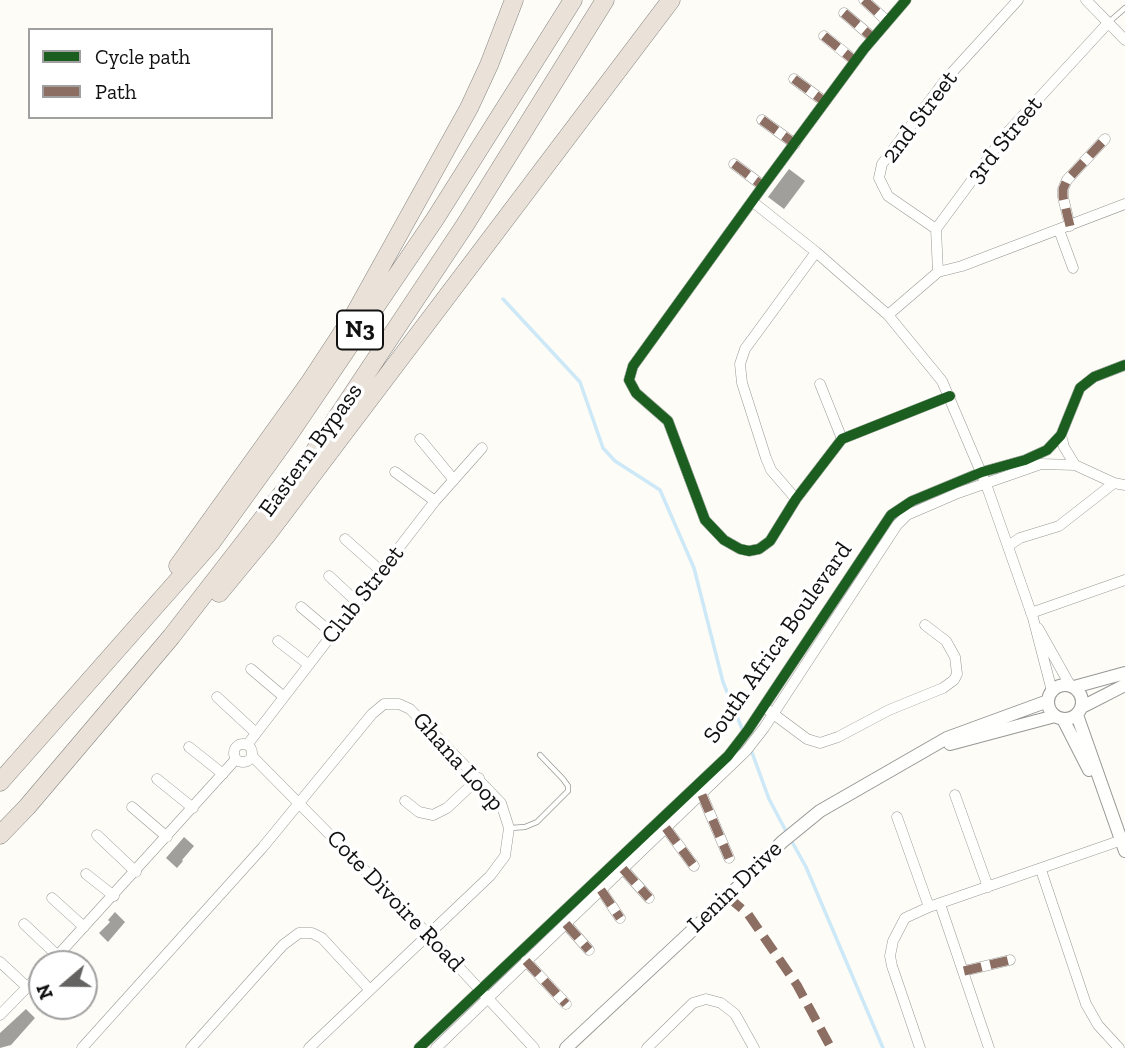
<!DOCTYPE html>
<html>
<head>
<meta charset="utf-8">
<style>
	body { margin:0 }
	#map { position:relative; width:1125px; height:1048px; overflow:hidden; background:#fdfcf7; font-family:"Zilla Slab",serif }
	canvas { display:block }
	.legend { position:absolute; left:28px; top:28px; width:245px; height:91px; box-sizing:border-box; background:#fff; border:2px solid #a0a0a0; margin:0; padding:9px 12px; list-style:none; font-size:21px; color:#111 }
	.legend li { display:flex; align-items:center; gap:14px; height:35px }
	.legend b { width:35px; border:2px solid #a0a0a0 }
	.north { position:absolute; left:28px; top:950px; width:70px; height:70px; box-sizing:border-box; background:#fff; border:2px solid #a0a0a0; border-radius:50%; rotate:250deg; font-size:19px; font-weight:700; line-height:28px; text-align:center; color:#111 }
	.north::after { content:''; display:block; margin:auto; width:24px; height:32px; background:#646362; clip-path:polygon(50% 0,100% 100%,50% 72%,0 100%) }
</style>
</head>
<body>
<div id="map">
<canvas width="1125" height="1048"></canvas>
<ul class="legend">
<li><b style="height:9px;background:#1b5e20"></b>Cycle path</li>
<li><b style="height:9px;background:#8d6e63"></b>Path</li>
</ul>
<div class="north">N</div>
</div>
<script>
const ctx = document.querySelector('canvas').getContext('2d');
ctx.lineJoin = 'round';
const shape = rows => new Path2D(rows.map(r => 'M' + r).join(''));
function stroke(path, color, width, dash) { ctx.strokeStyle = color; ctx.lineWidth = width; ctx.lineCap = dash ? 'butt' : 'round'; ctx.setLineDash(dash || []); ctx.stroke(path); }
function fillPath(path, color) { ctx.fillStyle = color; ctx.fill(path, 'evenodd'); }
function label(font, color, halo, rows, align = 'center') {
  ctx.font = font + ' "Zilla Slab",serif'; ctx.lineWidth = 7; ctx.setLineDash([]); ctx.textBaseline = 'middle'; ctx.strokeStyle = halo; ctx.fillStyle = color; for (const [text, x, y, turn = 0] of rows) {
    ctx.save(); ctx.translate(x, y); ctx.rotate((+turn || 0) * Math.PI / 180); ctx.textAlign = isNaN(turn) ? turn : align; if (halo) ctx.strokeText(text, 0, 0); ctx.fillText(text, 0, 0); ctx.restore();
  }
}
stroke(shape([
	[503,299,580,382,603,448,615,461,660,490,694,568,723,682,743,731],
	[750,747,769,799,787,833],
	[791,840,806,867,883,1048]
]), '#cde8f7', 3.5);
fillPath(shape([
	[789,169,805,181,784,209,768,197],
	[184,837,194,846,182,860,183,861,177,868,166,858],
	[115,912,125,922,108,942,99,933,110,922,108,920],
	[26,1009,35,1018,11,1045,0,1048,0,1033]
]), '#a19f9c');
const service = shape([
	[1109,22,1125,8],
	[510,828,525,827,537,822,568,791,568,786,563,779,540,755]
]);
const minor = shape([
	[864,0,887,21],
	[906,0,864,49,763,186,633,366,629,380,636,393,668,421,705,520,724,540,740,549,749,551,759,549,770,541,796,499,842,439,950,396],
	[1086,0,1125,40],
	[844,13,873,38],
	[824,36,855,61],
	[794,79,825,102],
	[762,120,795,144],
	[734,164,763,186],
	[753,202,816,252,888,315,942,381,986,484,1033,618,1052,691],
	[1070,226,1063,197,1063,189,1067,180,1105,139],
	[936,229,888,196,879,178,882,164,946,79,1018,0],
	[1059,230,1073,268],
	[938,272,936,229,1006,134,1108,23],
	[888,315,938,272,962,266,1125,204],
	[820,384,842,439],
	[1061,435,1064,447,1075,465],
	[420,439,454,480],
	[395,472,435,501],
	[796,499,771,470,766,458,742,383,740,364,745,349,816,252],
	[345,539,381,571],
	[1008,546,1020,538,1059,526,1114,483],
	[329,576,357,602],
	[301,607,333,634],
	[1031,613,1125,580],
	[1038,628,1070,685],
	[278,641,309,665],
	[251,669,284,697],
	[217,697,256,733],
	[768,710,807,739,820,743,838,737,889,710,943,688,954,680,957,674,955,657,946,641,925,625],
	'234 753a9 9 0 1 1 18 0a9 9 0 1 1-18 0Z',
	[247,745,435,501,482,448],
	[189,747,223,774],
	[252,756,429,935,534,1048],
	[157,779,193,808],
	[702,795,729,858],
	[955,795,988,887],
	[405,801,419,812,433,815,447,808,479,778],
	[132,807,167,837],
	[897,817,929,907],
	[666,828,694,866],
	[97,835,136,872],
	[623,869,649,898],
	[1041,870,1086,1004,1098,1025,1119,1048],
	[86,874,114,896],
	[601,890,620,918],
	[52,898,84,927],
	[940,904,989,1048],
	[24,924,58,956],
	[566,924,589,950],
	[526,961,566,1004],
	[0,962,27,987],
	[50,964,236,759],
	[964,971,1010,960],
	[0,1015,42,972],
	[82,1048,263,847,372,714,384,704,399,704,410,709,501,803,509,828,505,856,490,876,309,1048],
	[191,1048,283,945,299,933,312,933,322,938,370,990],
	[419,1048,728,756,748,730,891,515,912,501,982,472,1025,460,1047,450,1061,435,1080,388,1094,377,1125,365],
	[436,1048,746,751,764,728,897,525,907,515,958,493,1041,464,1075,465,1114,483,1125,485],
	[647,1048,693,1003,706,999,721,1003,735,1014,754,1048],
	[920,1048,892,966,890,956,893,941,905,918,929,907,1125,839]
]);
const tertiary = shape([
	'1048 702a17 17 0 1 1 34 0a17 17 0 1 1-34 0Z',
	[1074,687,1125,673],
	[1082,707,1125,685],
	[1077,715,1125,851],
	[1063,719,1089,770],
	[950,744,1055,716],
	[566,1048,728,897,782,842,820,811,947,738,1048,701]
]);
const motorway = shape([
	[178,566,310,382,354,315,469,108,489,65,514,0],
	[219,593,266,536,671,0],
	[0,782,211,543,286,439,435,219,573,0],
	[0,835,27,807,171,637,312,455,465,225,605,0]
]);
stroke(service, '#979795', 6);
stroke(minor, '#979795', 11);
stroke(tertiary, '#979795', 14);
stroke(motorway, '#858482', 19);
stroke(service, '#fffffe', 4.5);
stroke(minor, '#fffffe', 10);
stroke(tertiary, '#fffffe', 12);
stroke(motorway, '#eae1d8', 18);
stroke(shape([
	[864,0,887,21],
	[844,13,873,38],
	[824,36,855,61],
	[794,79,825,102],
	[762,120,795,144],
	[734,164,763,186],
	[1070,226,1063,197,1063,189,1067,180,1105,139],
	[702,795,729,858],
	[666,828,694,866],
	[623,869,649,898],
	[601,890,620,918],
	[728,897,748,914,797,985,831,1048],
	[566,924,589,950],
	[526,961,566,1004],
	[964,971,1010,960]
]), '#8d6e63', 9, [18, 9]);
stroke(shape([
	[906,0,864,49,763,186,633,366,629,380,636,393,668,421,705,520,724,540,740,549,749,551,759,549,770,541,796,499,842,439,950,396],
	[419,1048,728,756,748,730,891,515,912,501,982,472,1025,460,1047,450,1061,435,1080,388,1094,377,1125,365]
]), '#1b5e20', 10);
for (const [x, y, w] of [
	[360,330,46]
]) { const box = new Path2D(); box.roundRect(x - w / 2, y - 19.5, w, 39, 5); ctx.fillStyle = '#fff'; ctx.fill(box); stroke(box, '#111', 2); }
label('bold 23px', '#111', null, [
	["N3",360,330]
]);
label('24px', '#111', '#fff', [
	["2nd Street",920,117,-53],
	["3rd Street",1005,140,-51],
	["Eastern Bypass",311,450,-54],
	["Club Street",363,595,-52],
	["South Africa Boulevard",778,643,-55],
	["Ghana Loop",458,762,48],
	["Lenin Drive",735,887,-44],
	["Cote Divoire Road",395,901,46]
]);
</script>
</body>
</html>
